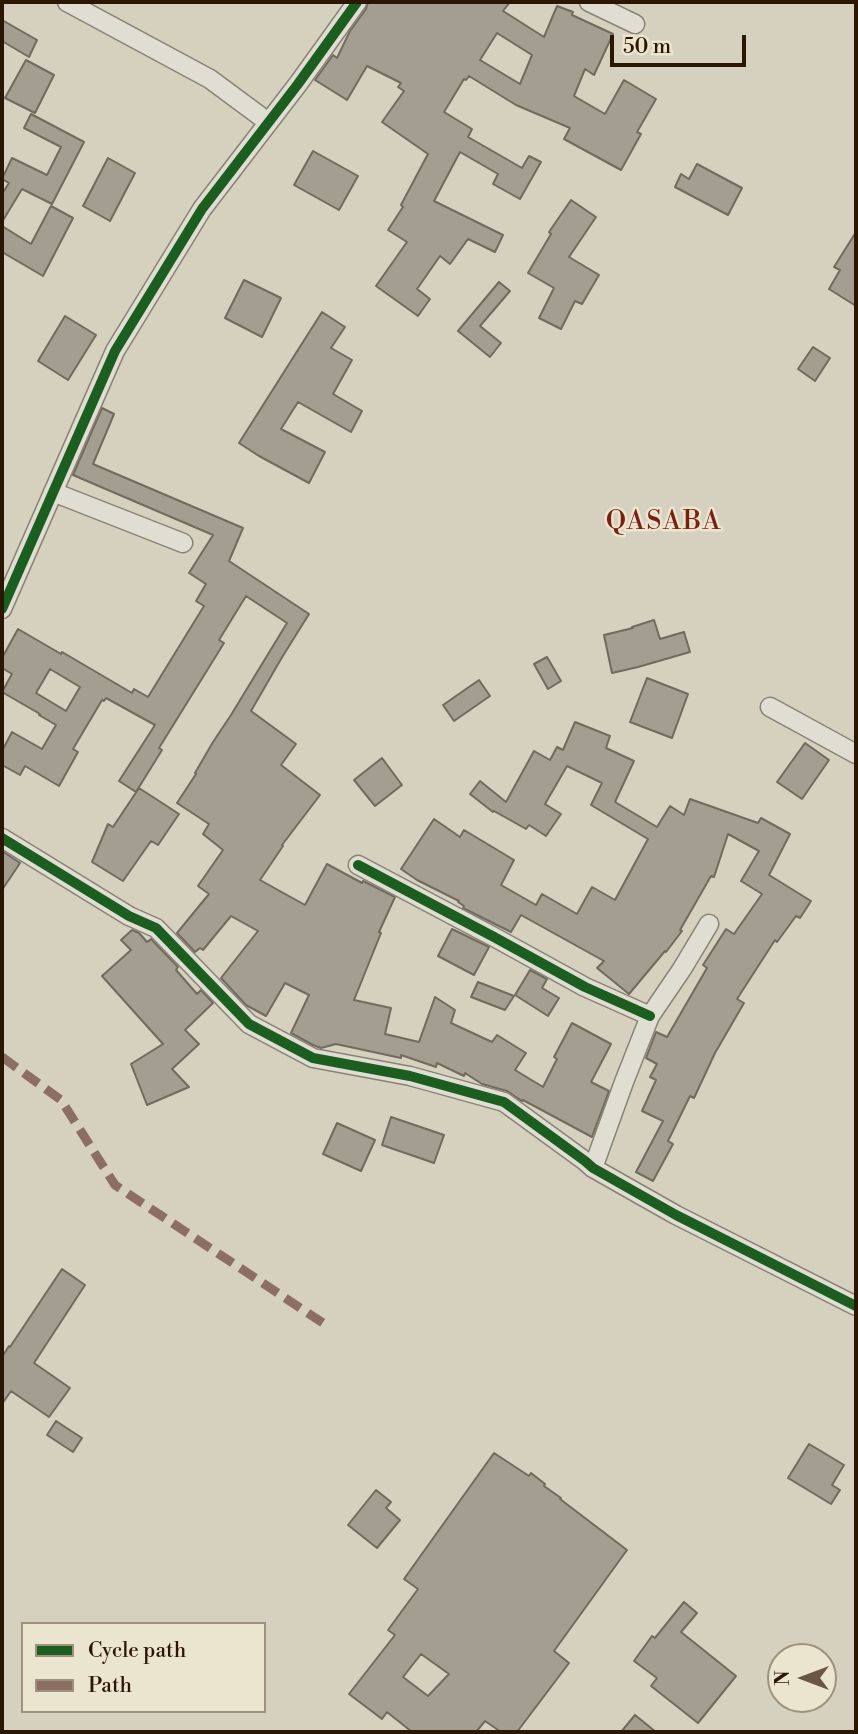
<!DOCTYPE html>
<html>
<head>
<meta charset="utf-8">
<style>
	body { margin:0 }
	#map { position:relative; width:858px; height:1734px; overflow:hidden; background:#d6d0be; font-family:"Libre Bodoni",serif }
	canvas { display:block }
	.frame { position:absolute; inset:0; border:4px solid #2b1602; pointer-events:none }
	.legend { position:absolute; left:21px; top:1622px; width:245px; height:91px; box-sizing:border-box; background:#ebe4ce; border:2px solid #9e927c; margin:0; padding:9px 12px; list-style:none; font-size:21px; color:#2b1602 }
	.legend li { display:flex; align-items:center; gap:14px; height:35px }
	.legend b { width:35px; border:2px solid #9e927c }
	.north { position:absolute; left:767px; top:1643px; width:70px; height:70px; box-sizing:border-box; background:#ebe4ce; border:2px solid #9e927c; border-radius:50%; rotate:270deg; font-size:19px; font-weight:700; line-height:28px; text-align:center; color:#2b1602 }
	.north::after { content:''; display:block; margin:auto; width:24px; height:32px; background:#675744; clip-path:polygon(50% 0,100% 100%,50% 72%,0 100%) }
	.scale { position:absolute; left:610px; top:35px; width:136px; height:32px; box-sizing:border-box; border:4px solid #2b1602; border-top:0; padding-left:9px; font-size:21px; line-height:24px; white-space:nowrap; color:#2b1602; -webkit-text-stroke:5px #ebe4ce; paint-order:stroke }
</style>
</head>
<body>
<div id="map">
<canvas width="858" height="1734"></canvas>
<div class="frame"></div>
<ul class="legend">
<li><b style="height:9px;background:#1b5e20"></b>Cycle path</li>
<li><b style="height:9px;background:#8d6e63"></b>Path</li>
</ul>
<div class="north">N</div>
<div class="scale">50 m</div>
</div>
<script>
const ctx = document.querySelector('canvas').getContext('2d');
ctx.lineJoin = 'round';
function fillPath(path, color) { ctx.fillStyle = color; ctx.fill(path, 'evenodd'); }
const shape = rows => new Path2D(rows.map(r => 'M' + r).join(''));
function stroke(path, color, width, dash) { ctx.strokeStyle = color; ctx.lineWidth = width; ctx.lineCap = dash ? 'butt' : 'round'; ctx.setLineDash(dash || []); ctx.stroke(path); }
function label(font, color, halo, rows, align = 'center') {
  ctx.font = font + ' "Libre Bodoni",serif'; ctx.lineWidth = 5; ctx.setLineDash([]); ctx.textBaseline = 'middle'; ctx.strokeStyle = halo; ctx.fillStyle = color; for (const [text, x, y, turn = 0] of rows) {
    ctx.save(); ctx.translate(x, y); ctx.rotate((+turn || 0) * Math.PI / 180); ctx.textAlign = isNaN(turn) ? turn : align; if (halo) ctx.strokeText(text, 0, 0); ctx.fillText(text, 0, 0); ctx.restore();
  }
}
const building = shape([
	[368,2,510,2,503,11,544,37,557,6,573,12,572,15,613,34,594,75,585,69,574,96,605,114,624,80,656,99,637,132,641,134,621,170,564,139,570,128,516,105,469,76,466,80,464,79,444,112,472,129,468,137,522,168,529,156,541,162,520,199,493,184,498,174,460,152,434,201,503,235,495,252,468,239,450,264,440,256,417,289,430,299,418,316,376,286,407,242,388,230,403,207,401,205,428,154,382,122,404,91,398,87,401,83,367,66,347,100,315,80,333,55,337,58,350,31,366,9,368,2],
	[497,33,532,55,520,84,480,60,497,33],
	[2,20,37,40,29,57,2,41,2,20],
	[26,60,54,75,35,113,5,98,26,60],
	[31,114,84,142,52,204,22,189,2,222,2,194,9,183,2,179,12,158,47,175,61,147,24,128,31,114],
	[313,151,358,176,339,210,294,185,313,151],
	[108,158,135,173,110,221,83,206,108,158],
	[697,164,742,188,728,215,675,187,681,174,689,179,697,164],
	[571,200,596,217,569,257,599,275,582,304,575,301,561,329,539,318,554,288,528,273,551,234,549,232,571,200],
	[51,206,73,218,43,276,2,252,2,226,31,244,51,206],
	[856,232,856,306,829,289,840,270,834,267,856,232],
	[244,280,281,298,262,337,225,318,244,280],
	[499,282,510,291,480,326,501,343,490,357,458,331,499,282],
	[322,312,345,327,331,348,352,360,333,394,362,411,351,432,298,402,281,429,325,452,309,483,259,456,239,443,322,312],
	[65,316,96,335,68,380,38,361,65,316],
	[813,347,830,358,815,381,798,369,813,347],
	[102,408,114,414,93,464,243,528,229,561,309,614,281,659,251,711,296,744,281,765,320,795,282,845,283,846,260,880,305,905,327,864,362,883,363,881,395,897,379,932,381,933,354,1000,391,1008,385,1034,419,1042,435,997,455,1010,451,1023,492,1042,497,1035,526,1053,515,1070,543,1087,557,1059,554,1057,572,1023,611,1044,591,1082,609,1091,592,1137,523,1100,522,1101,507,1091,482,1084,465,1073,464,1076,437,1063,436,1067,401,1055,401,1058,336,1044,321,1048,313,1045,291,1033,309,995,285,983,266,1016,246,1005,221,978,258,931,231,916,203,950,200,948,195,952,177,933,209,894,198,886,223,850,203,834,209,824,177,803,196,774,195,773,213,742,231,715,287,623,246,596,219,640,224,643,159,748,162,750,136,792,119,781,155,725,106,698,104,701,102,700,73,749,78,752,59,786,25,766,20,775,2,765,2,751,12,732,42,749,56,725,39,715,40,714,2,692,12,674,2,668,2,658,18,629,61,654,62,652,132,693,134,689,148,697,204,606,196,601,206,584,189,573,213,535,73,475,102,408],
	[50,669,80,687,66,711,36,693,50,669],
	[654,620,660,639,684,632,690,652,638,667,612,673,604,635,633,628,632,627,654,620],
	[547,657,561,681,548,689,534,664,547,657],
	[647,678,688,694,672,738,630,722,647,678],
	[479,680,490,696,454,721,443,705,479,680],
	[575,722,610,736,606,748,634,761,615,802,657,827,670,806,684,815,690,799,758,823,761,818,790,834,769,875,811,901,800,918,796,916,777,942,775,940,737,999,744,1003,715,1053,694,1098,690,1096,668,1141,673,1144,653,1181,636,1172,663,1121,642,1111,656,1080,650,1077,657,1064,646,1058,656,1032,667,1037,707,968,703,965,726,929,734,934,762,894,741,881,759,851,728,834,714,877,711,876,680,930,682,931,666,952,665,951,629,994,597,968,604,961,521,915,511,932,463,908,464,906,458,902,459,901,417,880,401,869,434,819,460,837,464,830,514,860,501,885,536,905,542,894,577,914,592,887,615,900,648,839,591,805,602,783,567,766,545,804,561,814,546,836,529,825,526,829,494,811,493,812,470,794,480,781,506,802,534,751,550,760,557,747,563,750,575,722],
	[805,743,829,760,802,799,777,782,805,743],
	[382,758,402,785,375,806,354,780,382,758],
	[139,788,179,814,158,845,151,841,123,881,92,862,108,824,113,827,139,788],
	[2,851,20,863,2,890,2,851],
	[452,929,489,947,474,975,438,956,452,929],
	[132,930,139,933,147,942,151,939,178,967,176,970,197,994,201,990,213,1003,185,1030,199,1044,172,1069,189,1087,147,1105,131,1064,163,1044,102,976,131,950,121,940,132,930],
	[530,970,547,979,542,988,559,998,548,1016,515,995,530,970],
	[478,982,514,996,505,1010,471,997,478,982],
	[391,1117,444,1135,434,1163,382,1145,391,1117],
	[337,1123,375,1140,361,1171,323,1154,337,1123],
	[62,1269,85,1285,34,1363,70,1388,49,1417,11,1391,2,1404,2,1357,9,1346,10,1347,62,1269],
	[56,1421,82,1438,73,1452,47,1435,56,1421],
	[809,1444,844,1465,832,1485,840,1490,831,1504,788,1478,809,1444],
	[494,1453,529,1476,531,1473,545,1484,544,1486,561,1498,560,1499,627,1550,554,1651,569,1663,517,1732,501,1732,485,1721,476,1732,412,1732,387,1712,382,1719,349,1694,395,1635,388,1630,418,1589,404,1579,494,1453],
	[421,1654,449,1674,428,1696,403,1677,421,1654],
	[376,1490,391,1502,386,1508,400,1520,377,1548,348,1525,376,1490],
	[684,1602,697,1613,681,1632,736,1676,698,1723,651,1686,657,1678,634,1661,652,1636,655,1638,684,1602],
	[635,1715,656,1732,621,1732,635,1715]
]);
fillPath(building, '#a49e91');
stroke(building, '#716a5e', 2);
const street = shape([
	[67,2,210,79,268,122],
	[589,2,635,24],
	[53,492,183,543],
	[2,609,115,351,202,209,298,84,357,2],
	[770,707,856,754],
	[2,838,129,916,156,928,249,1024,313,1058,410,1076,504,1102,585,1161,593,1168,676,1215,856,1306],
	[358,865,494,937,585,987,650,1016],
	[593,1168,624,1082,650,1016,682,969,709,924]
]);
stroke(street, '#898376', 21);
stroke(street, '#e0ddd3', 18);
stroke(shape([
	[2,1057,61,1100,115,1185,329,1327]
]), '#8d6e63', 9, [18, 9]);
stroke(shape([
	[2,609,115,351,202,209,298,84,357,2],
	[2,838,129,916,156,928,249,1024,313,1058,410,1076,504,1102,585,1161,593,1168,676,1215,856,1306],
	[358,865,494,937,585,987,650,1016]
]), '#1b5e20', 10);
ctx.letterSpacing = '2px';
label('26px', '#7a1f14', '#ebe4ce', [
	["QASABA",664,523]
]);
ctx.letterSpacing = '0px';
</script>
</body>
</html>
